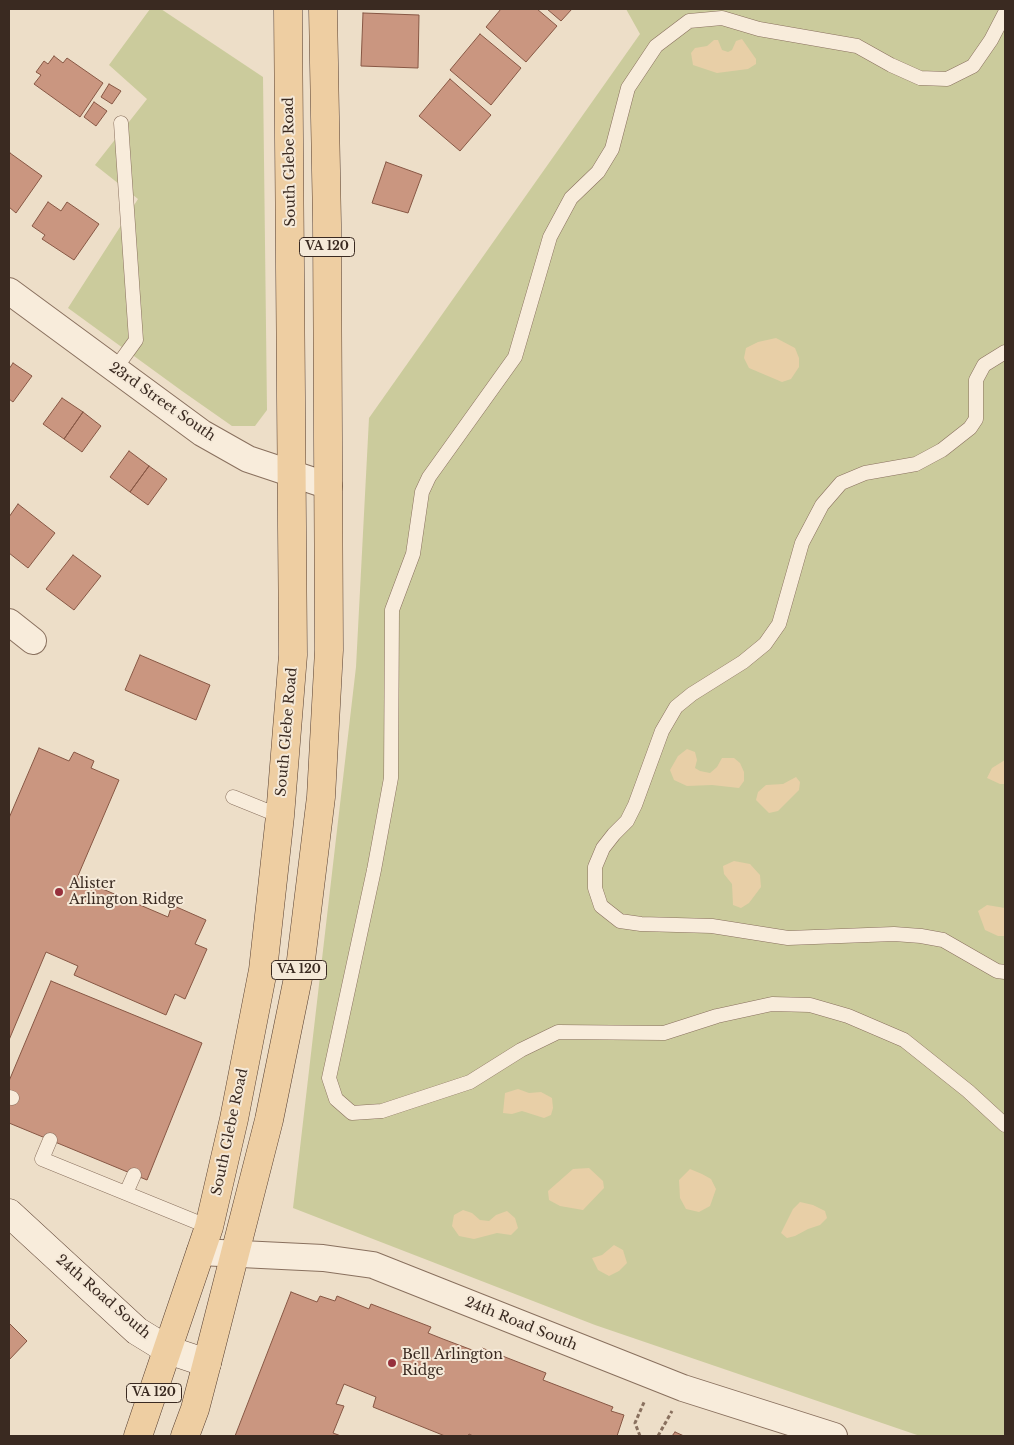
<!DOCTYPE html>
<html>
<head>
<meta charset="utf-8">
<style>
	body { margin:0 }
	#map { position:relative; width:1014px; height:1445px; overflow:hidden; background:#eddec8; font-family:"Libre Baskerville",serif }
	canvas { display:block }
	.frame { position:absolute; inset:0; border:10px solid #3a2a21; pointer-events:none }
</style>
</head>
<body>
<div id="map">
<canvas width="1014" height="1445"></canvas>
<div class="frame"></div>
</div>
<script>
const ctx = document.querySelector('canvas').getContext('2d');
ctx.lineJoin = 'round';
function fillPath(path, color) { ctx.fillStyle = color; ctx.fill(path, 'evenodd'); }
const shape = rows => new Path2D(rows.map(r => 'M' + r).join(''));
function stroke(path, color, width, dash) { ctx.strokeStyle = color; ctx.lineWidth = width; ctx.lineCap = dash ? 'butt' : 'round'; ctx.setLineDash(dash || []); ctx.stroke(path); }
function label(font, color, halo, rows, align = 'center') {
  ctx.font = font + ' "Libre Baskerville",serif'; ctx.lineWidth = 4; ctx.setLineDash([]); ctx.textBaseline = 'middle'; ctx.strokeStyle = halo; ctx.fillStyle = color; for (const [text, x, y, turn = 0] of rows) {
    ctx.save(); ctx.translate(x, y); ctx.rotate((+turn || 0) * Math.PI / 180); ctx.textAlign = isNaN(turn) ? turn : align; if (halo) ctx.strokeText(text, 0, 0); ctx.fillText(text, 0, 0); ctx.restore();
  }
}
fillPath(shape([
	[150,9,161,9,263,77,267,410,255,426,232,426,182,391,68,308,138,199,95,165,147,99,109,65],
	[626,9,1005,9,1005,1436,920,1436,595,1325,293,1208,356,667,369,418,640,34]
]), '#cbcb9c');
fillPath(shape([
	[742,39,756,59,756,64,748,69,717,73,693,65,691,53,695,48,707,46,714,40,718,40,722,50,728,52,732,50,736,41],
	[776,338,795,348,799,358,799,367,791,379,782,382,749,368,744,358,746,348,758,342],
	[687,749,695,752,697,760,695,768,700,771,710,773,717,767,722,758,734,758,740,763,744,772,744,781,739,788,712,785,687,786,674,780,670,770,678,756],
	[1005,760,1005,784,1000,784,987,778,992,768],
	[796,777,800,782,799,790,778,811,769,813,756,800,758,792,766,785,783,784],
	[734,861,750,864,760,875,761,887,749,903,741,908,733,905,732,884,724,874,723,866],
	[987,905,1005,908,1005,936,998,936,985,930,978,911],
	[518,1089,529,1093,541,1092,552,1098,553,1108,551,1115,544,1118,522,1111,512,1114,503,1113,505,1093],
	[589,1168,603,1181,604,1188,583,1210,560,1206,549,1200,548,1191,573,1169],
	[690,1169,702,1174,711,1179,716,1189,710,1206,699,1212,686,1209,680,1198,679,1180],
	[800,1202,813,1205,825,1211,827,1218,820,1225,808,1229,795,1236,787,1238,781,1233,793,1209],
	[463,1210,472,1213,480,1220,489,1221,496,1215,507,1211,515,1218,518,1228,511,1235,497,1233,474,1239,459,1236,452,1226,454,1215],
	[614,1245,623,1250,627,1263,619,1271,609,1276,598,1270,592,1258,602,1255]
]), '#e8cfa7');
const building = shape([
	[501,9,537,9,557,26,526,62,486,27,501,9],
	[547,9,572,9,561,21,547,9],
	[363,13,419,15,418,68,361,66,363,13],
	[480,34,521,68,491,105,450,70,480,34],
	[54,56,63,63,67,58,103,83,80,117,34,84,41,75,36,72,44,61,48,64,54,56],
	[450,79,491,115,460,151,419,116,450,79],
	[109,84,121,91,112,104,101,97,109,84],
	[94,102,107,111,96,126,84,117,94,102],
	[10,153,42,176,16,213,9,207,9,155,10,153],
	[386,162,422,175,408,213,372,203,386,162],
	[48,202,61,211,67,202,99,224,74,260,42,239,45,235,32,226,48,202],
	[13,363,32,376,13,402,9,399,9,369,13,363],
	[62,398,83,412,64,439,43,424,62,398],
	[83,412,101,426,82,452,64,439,83,412],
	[129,451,149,466,130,492,110,477,129,451],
	[149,466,167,479,148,505,130,492,149,466],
	[18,504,55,533,28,568,9,553,9,517,18,504],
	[73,555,101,576,74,610,46,589,73,555],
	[140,655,210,685,196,720,125,690,140,655],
	[39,748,69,761,74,752,94,761,91,768,119,780,77,878,168,917,172,905,206,920,195,944,207,949,185,999,175,994,166,1015,74,975,78,966,46,952,9,1040,9,818,39,748],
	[51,981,202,1043,147,1180,9,1123,9,1081,51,981],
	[291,1292,317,1302,320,1296,335,1301,337,1296,369,1309,371,1304,431,1327,428,1333,443,1339,480,1353,482,1348,546,1373,543,1380,613,1407,611,1411,624,1415,617,1436,473,1436,469,1434,468,1436,445,1436,373,1407,376,1397,344,1384,336,1404,344,1406,333,1433,341,1436,235,1436,291,1292],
	[9,1323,27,1341,9,1360,9,1323],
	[675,1432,684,1436,672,1436,675,1432]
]);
fillPath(building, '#ca9680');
stroke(building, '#875744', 1);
const lane = shape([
	[1005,13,991,40,973,66,947,79,920,78,891,65,857,46,759,29,722,18,689,21,656,46,628,88,612,149,598,172,571,198,550,237,515,357,429,477,422,492,413,554,392,610,391,778,374,870,329,1078,336,1099,352,1113,382,1111,470,1082,521,1050,558,1032,664,1033,717,1016,772,1004,810,1005,848,1016,904,1040,968,1091,1005,1125],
	[1005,352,984,365,976,380,976,419,970,428,942,450,916,464,865,473,841,483,822,505,802,543,779,624,765,644,743,662,692,694,676,707,662,731,635,805,627,821,614,834,603,848,595,867,595,888,601,906,620,921,641,924,712,926,788,938,894,934,921,936,943,940,997,971,1005,972],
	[115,369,136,340,121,123],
	[233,797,280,816],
	[9,1097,12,1098],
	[50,1140,42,1159,209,1227],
	[126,1193,134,1175]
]);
const street = shape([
	[9,291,202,433,248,459,329,486],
	[9,622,33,641],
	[200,1252,323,1258,373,1265,683,1388,834,1436]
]);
const secondary = shape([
	[9,1213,137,1331,168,1350,207,1363]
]);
const primary = shape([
	[138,1436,209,1227,234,1119,263,970,280,816,293,655,288,9],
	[185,1436,195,1409,207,1363,269,1120,300,968,321,797,329,650,327,224,323,9]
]);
stroke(lane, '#89705e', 15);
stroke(street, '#89705e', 28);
stroke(secondary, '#6b5141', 29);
stroke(primary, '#573f31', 29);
stroke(shape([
	[640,1436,635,1423,645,1400],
	[658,1436,672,1411]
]), '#89705e', 3, [4, 2.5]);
stroke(lane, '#f8ecdb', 14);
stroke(street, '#f8ecdb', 26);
stroke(secondary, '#f8ecdb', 28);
stroke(primary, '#eecea2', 28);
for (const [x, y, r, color] of [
	[59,892,5,"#96303c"],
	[392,1363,5,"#96303c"]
]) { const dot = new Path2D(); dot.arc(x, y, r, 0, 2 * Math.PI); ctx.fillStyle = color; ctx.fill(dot); stroke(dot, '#f5e9d8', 2); }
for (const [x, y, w] of [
	[327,247,55],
	[299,970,55],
	[154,1393,55]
]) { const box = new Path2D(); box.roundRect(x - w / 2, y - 9.5, w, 19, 4); ctx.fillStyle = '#f5e9d8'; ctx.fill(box); stroke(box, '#3a2a21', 1); }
label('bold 12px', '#3a2a21', null, [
	["VA 120",327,247],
	["VA 120",299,970],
	["VA 120",154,1393]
]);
label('14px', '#3a2a21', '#f5e9d8', [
	["South Glebe Road",290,162,-91],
	["23rd Street South",162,402,35],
	["South Glebe Road",287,732,-85],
	["South Glebe Road",230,1132,-78],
	["24th Road South",103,1297,41],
	["24th Road South",521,1324,22]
]);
label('14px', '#3a2a21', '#f5e9d8', [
	["Alister",69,884],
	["Arlington Ridge",69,900],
	["Bell Arlington",402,1355],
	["Ridge",402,1371]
], 'left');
</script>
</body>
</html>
